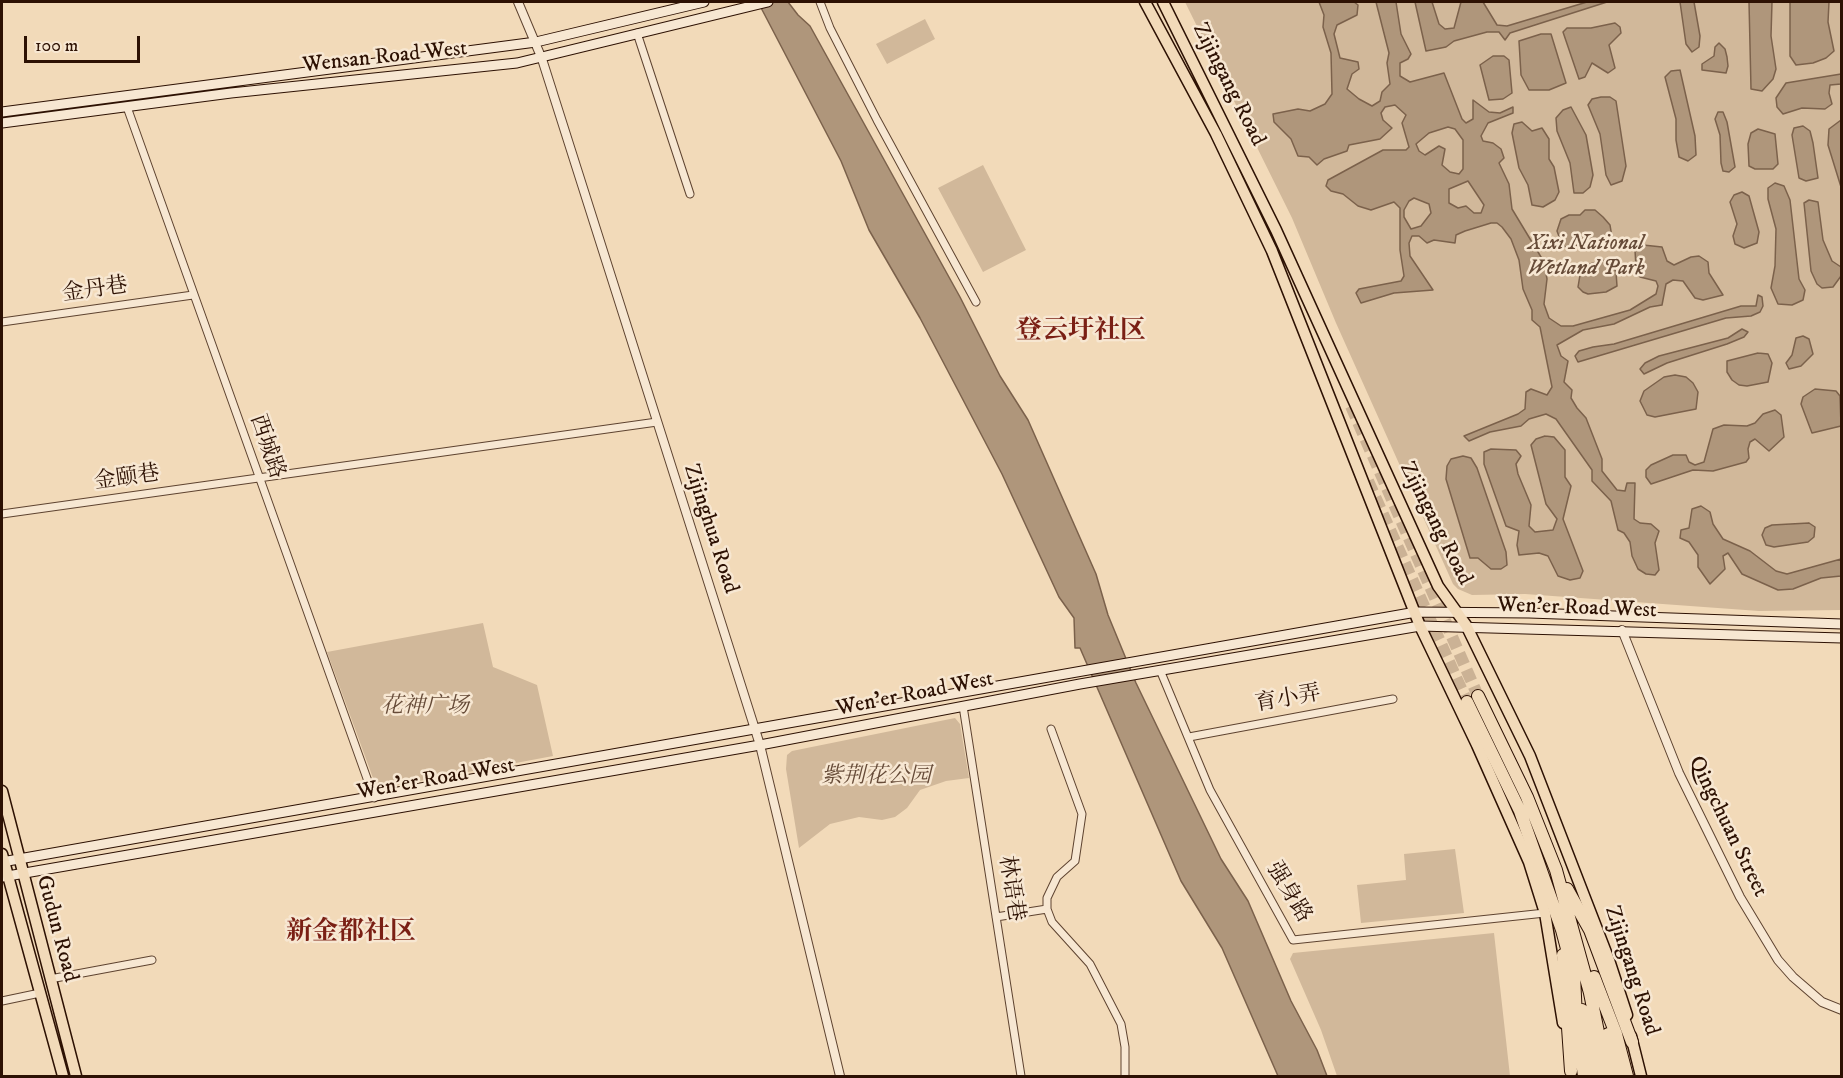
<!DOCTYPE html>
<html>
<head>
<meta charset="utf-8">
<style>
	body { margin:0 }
	#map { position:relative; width:1843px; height:1078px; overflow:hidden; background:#f2dab9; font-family:"IM FELL DW Pica",serif }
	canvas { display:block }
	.frame { position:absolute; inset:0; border:3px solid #2d1103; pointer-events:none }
	.scale { position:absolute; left:24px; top:36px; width:116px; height:27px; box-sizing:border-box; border:3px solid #2d1103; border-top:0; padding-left:8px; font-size:18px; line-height:21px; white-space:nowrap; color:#2d1103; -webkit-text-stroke:4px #f7e7d2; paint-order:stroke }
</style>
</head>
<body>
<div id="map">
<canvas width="1843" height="1078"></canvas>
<div class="frame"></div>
<div class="scale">100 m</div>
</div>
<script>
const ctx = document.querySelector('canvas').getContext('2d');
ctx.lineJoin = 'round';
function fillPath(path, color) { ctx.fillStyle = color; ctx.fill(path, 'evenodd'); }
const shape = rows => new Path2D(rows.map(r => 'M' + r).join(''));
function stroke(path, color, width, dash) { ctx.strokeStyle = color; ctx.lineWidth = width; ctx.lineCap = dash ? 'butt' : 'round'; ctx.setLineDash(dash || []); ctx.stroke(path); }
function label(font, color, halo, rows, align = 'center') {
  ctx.font = font + ' "IM FELL DW Pica","Noto Serif SC",serif'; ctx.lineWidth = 5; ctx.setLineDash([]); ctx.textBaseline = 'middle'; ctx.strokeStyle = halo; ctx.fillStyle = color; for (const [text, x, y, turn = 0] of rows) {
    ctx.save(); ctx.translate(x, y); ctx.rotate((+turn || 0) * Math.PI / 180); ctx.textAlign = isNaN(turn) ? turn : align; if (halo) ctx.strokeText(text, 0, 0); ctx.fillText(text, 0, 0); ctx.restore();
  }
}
fillPath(shape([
	[1185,2,1841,2,1841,610,1759,611,1525,594,1472,595,1458,589,1453,584,1336,323,1292,218],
	[925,19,935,39,887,64,876,44],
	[983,165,1026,250,983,272,938,188],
	[483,623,493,667,537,685,553,756,377,789,327,652],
	[955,718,960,724,969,778,946,781,920,790,907,808,895,817,882,820,859,817,830,824,799,848,786,769,787,755,792,751],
	[1455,849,1464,913,1361,923,1357,885,1406,880,1404,854],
	[1494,933,1510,1076,1337,1076,1321,1030,1290,959,1293,953]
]), '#d1b89a');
const water = shape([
	[758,2,788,2,798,15,810,26,960,297,1000,376,1028,420,1096,574,1108,615,1136,683,1221,859,1248,901,1291,1001,1317,1050,1327,1076,1278,1076,1222,948,1181,881,1080,648,1075,648,1074,618,1059,597,1002,474,920,318,869,230,841,161,758,2],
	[1319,2,1354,2,1358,5,1357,15,1337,25,1334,34,1340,58,1358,62,1359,69,1352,74,1347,89,1359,99,1372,106,1380,101,1382,92,1390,84,1387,63,1389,53,1376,2,1396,2,1401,34,1411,54,1408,59,1400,63,1400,76,1410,82,1444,73,1462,119,1466,123,1473,119,1473,100,1489,112,1500,113,1513,107,1513,113,1488,123,1481,136,1483,141,1493,143,1501,149,1504,158,1499,163,1509,184,1512,209,1544,262,1547,279,1544,304,1549,318,1561,326,1573,326,1630,310,1656,294,1658,286,1656,281,1640,277,1636,268,1635,250,1643,245,1662,247,1667,261,1674,265,1691,257,1699,256,1708,262,1709,273,1723,295,1703,300,1695,298,1683,281,1673,280,1666,284,1662,305,1650,307,1614,324,1583,330,1557,345,1561,356,1568,361,1564,382,1572,390,1571,398,1577,408,1586,418,1602,459,1602,471,1617,490,1625,491,1627,483,1635,483,1634,519,1640,523,1651,524,1659,531,1655,543,1659,570,1655,575,1646,574,1638,569,1632,556,1630,542,1624,533,1618,530,1611,501,1592,481,1592,470,1556,419,1546,414,1529,419,1521,426,1490,432,1469,441,1464,436,1518,414,1525,409,1526,392,1531,389,1547,395,1552,387,1540,327,1532,320,1532,310,1523,289,1519,260,1511,239,1502,227,1497,223,1491,223,1465,231,1456,235,1455,243,1434,240,1427,243,1419,236,1412,236,1409,243,1410,256,1433,290,1394,293,1361,303,1356,293,1359,289,1401,281,1404,276,1400,250,1400,208,1394,202,1371,210,1358,206,1343,194,1331,191,1326,186,1328,180,1383,150,1406,150,1409,147,1402,123,1406,115,1395,105,1385,107,1381,113,1383,120,1392,128,1380,139,1349,145,1347,151,1324,159,1317,165,1309,157,1298,156,1291,139,1274,122,1273,114,1298,109,1310,111,1325,104,1332,94,1331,53,1323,27,1324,15,1319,2],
	[1448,127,1455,129,1463,140,1463,169,1459,174,1450,172,1442,165,1445,149,1439,146,1425,155,1419,151,1416,144,1429,133,1448,127],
	[1468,181,1484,205,1481,213,1474,213,1466,206,1458,208,1449,203,1449,189,1468,181],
	[1414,198,1429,204,1431,213,1421,226,1411,229,1404,217,1404,210,1409,201,1414,198],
	[1415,2,1432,2,1439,24,1445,29,1454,28,1461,2,1483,2,1497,25,1507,26,1587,2,1607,2,1510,33,1505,40,1499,32,1487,32,1454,41,1446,47,1426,51,1415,2],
	[1680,2,1694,2,1700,36,1699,47,1692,52,1686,44,1680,2],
	[1749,2,1772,2,1771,36,1776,69,1773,79,1762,91,1751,89,1749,2],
	[1790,2,1829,2,1828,22,1834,51,1826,58,1813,63,1796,65,1790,56,1790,2],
	[1615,23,1620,27,1621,33,1609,45,1615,68,1608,73,1592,63,1585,77,1579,79,1563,32,1567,28,1591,28,1615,23],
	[1541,34,1551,34,1566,83,1549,90,1529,90,1521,75,1519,41,1541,34],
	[1719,43,1725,49,1727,57,1728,66,1726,73,1702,70,1702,64,1714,56,1715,47,1719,43],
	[1493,56,1504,56,1509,60,1512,93,1503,99,1489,100,1480,65,1493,56],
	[1680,70,1695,136,1696,155,1688,161,1679,157,1676,140,1676,119,1665,77,1671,71,1680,70],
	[1841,74,1841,84,1830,85,1829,93,1832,104,1825,109,1802,108,1783,114,1777,107,1776,98,1786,83,1841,74],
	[1601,97,1610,97,1616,101,1626,166,1622,181,1611,185,1606,175,1600,134,1588,105,1592,99,1601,97],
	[1571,107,1586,135,1593,175,1590,187,1583,193,1574,193,1570,163,1557,131,1556,118,1563,110,1571,107],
	[1718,112,1723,112,1727,122,1735,167,1729,172,1723,171,1721,163,1720,135,1715,119,1718,112],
	[1841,120,1841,187,1828,145,1829,129,1841,120],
	[1522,122,1532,131,1542,128,1549,139,1549,159,1554,167,1559,192,1555,200,1543,207,1532,205,1528,185,1519,168,1512,133,1514,124,1522,122],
	[1803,126,1810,131,1813,143,1818,178,1806,181,1799,178,1792,135,1794,128,1803,126],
	[1758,129,1775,134,1778,164,1773,169,1755,169,1749,166,1748,144,1751,133,1758,129],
	[1775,183,1784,186,1790,200,1799,279,1805,290,1803,300,1792,305,1778,304,1771,288,1775,266,1776,229,1768,199,1768,188,1775,183],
	[1742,192,1749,196,1759,232,1757,243,1744,248,1735,244,1733,236,1737,224,1730,202,1734,195,1742,192],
	[1809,200,1818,202,1823,240,1832,261,1841,267,1841,276,1833,287,1822,288,1817,284,1811,271,1804,203,1809,200],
	[1585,210,1595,210,1603,217,1610,225,1612,237,1589,244,1563,247,1557,231,1561,219,1569,215,1580,215,1585,210],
	[1605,260,1612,264,1616,272,1617,286,1606,292,1588,294,1583,292,1578,287,1580,275,1586,265,1605,260],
	[1758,295,1762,297,1763,306,1760,312,1751,316,1726,318,1578,362,1575,356,1579,351,1593,347,1614,344,1741,306,1756,306,1758,295],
	[1742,329,1748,332,1744,337,1727,344,1667,363,1644,374,1640,369,1645,363,1659,356,1728,338,1742,329],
	[1803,336,1809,339,1813,354,1801,366,1789,369,1786,363,1792,355,1796,338,1803,336],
	[1758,353,1768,354,1772,363,1768,382,1747,386,1739,385,1732,380,1727,372,1727,361,1758,353],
	[1675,375,1686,377,1693,383,1698,392,1696,409,1655,417,1647,415,1640,401,1644,391,1664,377,1675,375],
	[1815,389,1836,391,1840,396,1841,426,1812,433,1801,404,1803,397,1815,389],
	[1775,410,1781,415,1784,437,1769,451,1755,439,1750,442,1748,449,1749,458,1746,462,1713,471,1693,470,1651,484,1646,477,1646,470,1651,465,1673,455,1686,455,1689,462,1695,465,1704,462,1713,429,1724,425,1747,426,1755,423,1763,414,1775,410],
	[1545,436,1554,437,1565,450,1565,477,1571,486,1563,519,1583,571,1580,578,1570,580,1558,576,1548,556,1539,553,1519,555,1517,545,1519,531,1506,526,1484,464,1484,452,1491,449,1516,450,1521,456,1516,464,1518,474,1531,505,1529,526,1535,532,1553,530,1557,519,1546,504,1531,445,1536,439,1545,436],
	[1463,456,1471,458,1477,468,1506,552,1507,565,1501,569,1491,569,1478,558,1470,558,1446,479,1447,466,1451,459,1463,456],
	[1701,506,1710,512,1713,524,1723,539,1750,551,1776,571,1787,574,1841,559,1841,576,1821,578,1793,589,1778,590,1742,574,1728,553,1723,556,1725,569,1710,584,1698,567,1698,555,1689,542,1680,538,1681,530,1689,528,1692,509,1701,506],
	[1809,523,1815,527,1814,537,1808,542,1774,547,1766,545,1762,535,1765,528,1772,525,1809,523]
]);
fillPath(water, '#af967b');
stroke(water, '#7b614b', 1.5);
stroke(shape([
	[1351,406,1478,696],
	[1368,481,1467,702]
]), '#cbb295', 12, [12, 6]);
const minor = shape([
	[820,2,830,28,877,120,976,302],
	[637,33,690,194],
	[127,107,374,798],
	[2,322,193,295],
	[2,514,657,422],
	[1160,670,1210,790,1293,940,1545,913],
	[963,706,1021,1076],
	[1051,729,1082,814,1075,861,1057,877,1047,898,1047,909,1052,922,1090,964,1121,1024,1125,1047,1125,1076],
	[1189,737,1393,699],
	[996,917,1047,909],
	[50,979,152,960],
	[2,1001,40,993]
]);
const tertiary = shape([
	[518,2,542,59,760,745,840,1076],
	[1622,630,1679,773,1740,897,1778,960,1793,977,1822,1002,1842,1010]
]);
const secondary = shape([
	[2,112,536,42,704,2],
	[2,123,231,93,517,63,768,2],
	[2,862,1416,612,1529,613,1842,624],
	[2,877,760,745,1080,684,1420,626,1842,638]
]);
const primary = shape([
	[1145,2,1216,134,1272,251,1420,626,1477,745,1529,862,1545,913,1563,1023],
	[1163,2,1276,230,1438,586,1466,625,1530,756,1609,960,1627,1015],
	[2,791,76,1076],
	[2,854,63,1076],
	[1631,1036,1641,1076]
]);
const trunk = shape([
	[1478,696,1527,797,1556,870,1590,993,1607,1076],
	[1467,702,1520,811,1562,930,1574,975,1576,1018,1584,1076],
	[1567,889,1590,930,1632,1042],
	[1563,955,1571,1071],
	[1594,977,1616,1034,1627,1076],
	[1582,1010,1595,1076],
	[1608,1034,1617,1076]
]);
stroke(minor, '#5e4330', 9);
stroke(tertiary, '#5e4330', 10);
stroke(secondary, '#2d1103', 11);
stroke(primary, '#2d1103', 13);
stroke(trunk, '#2d1103', 14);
stroke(minor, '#f7e7d2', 7);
stroke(tertiary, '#f7e7d2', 8);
stroke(secondary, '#f7e7d2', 9);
stroke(primary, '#f2dab9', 10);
stroke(trunk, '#f2dab9', 12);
label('22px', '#2d1103', '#f7e7d2', [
	["Wensan Road West",385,58,-6],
	["Zijingang Road",1228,85,63],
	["金丹巷",95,291,-8],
	["西城路",266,447,71],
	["金颐巷",127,479,-8],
	["Zijingang Road",1435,524,63],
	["Zijinghua Road",710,529,72],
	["Wen'er Road West",1577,609,2],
	["Wen'er Road West",915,695,-11],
	["育小弄",1288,700,-10],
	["Wen'er Road West",436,780,-10],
	["Qingchuan Street",1727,827,64],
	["林语巷",1010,889,81],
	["强身路",1288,893,59],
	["Gudun Road",56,929,75],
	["Zijingang Road",1631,971,72]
]);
label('italic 22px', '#664b38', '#f7e7d2', [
	["Xixi National",1586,244],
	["Wetland Park",1586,269],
	["花神广场",425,707],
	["紫荆花公园",876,777]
]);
label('bold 26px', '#7a1f14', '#f7e7d2', [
	["登云圩社区",1081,333],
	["新金都社区",351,934]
]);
</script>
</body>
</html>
